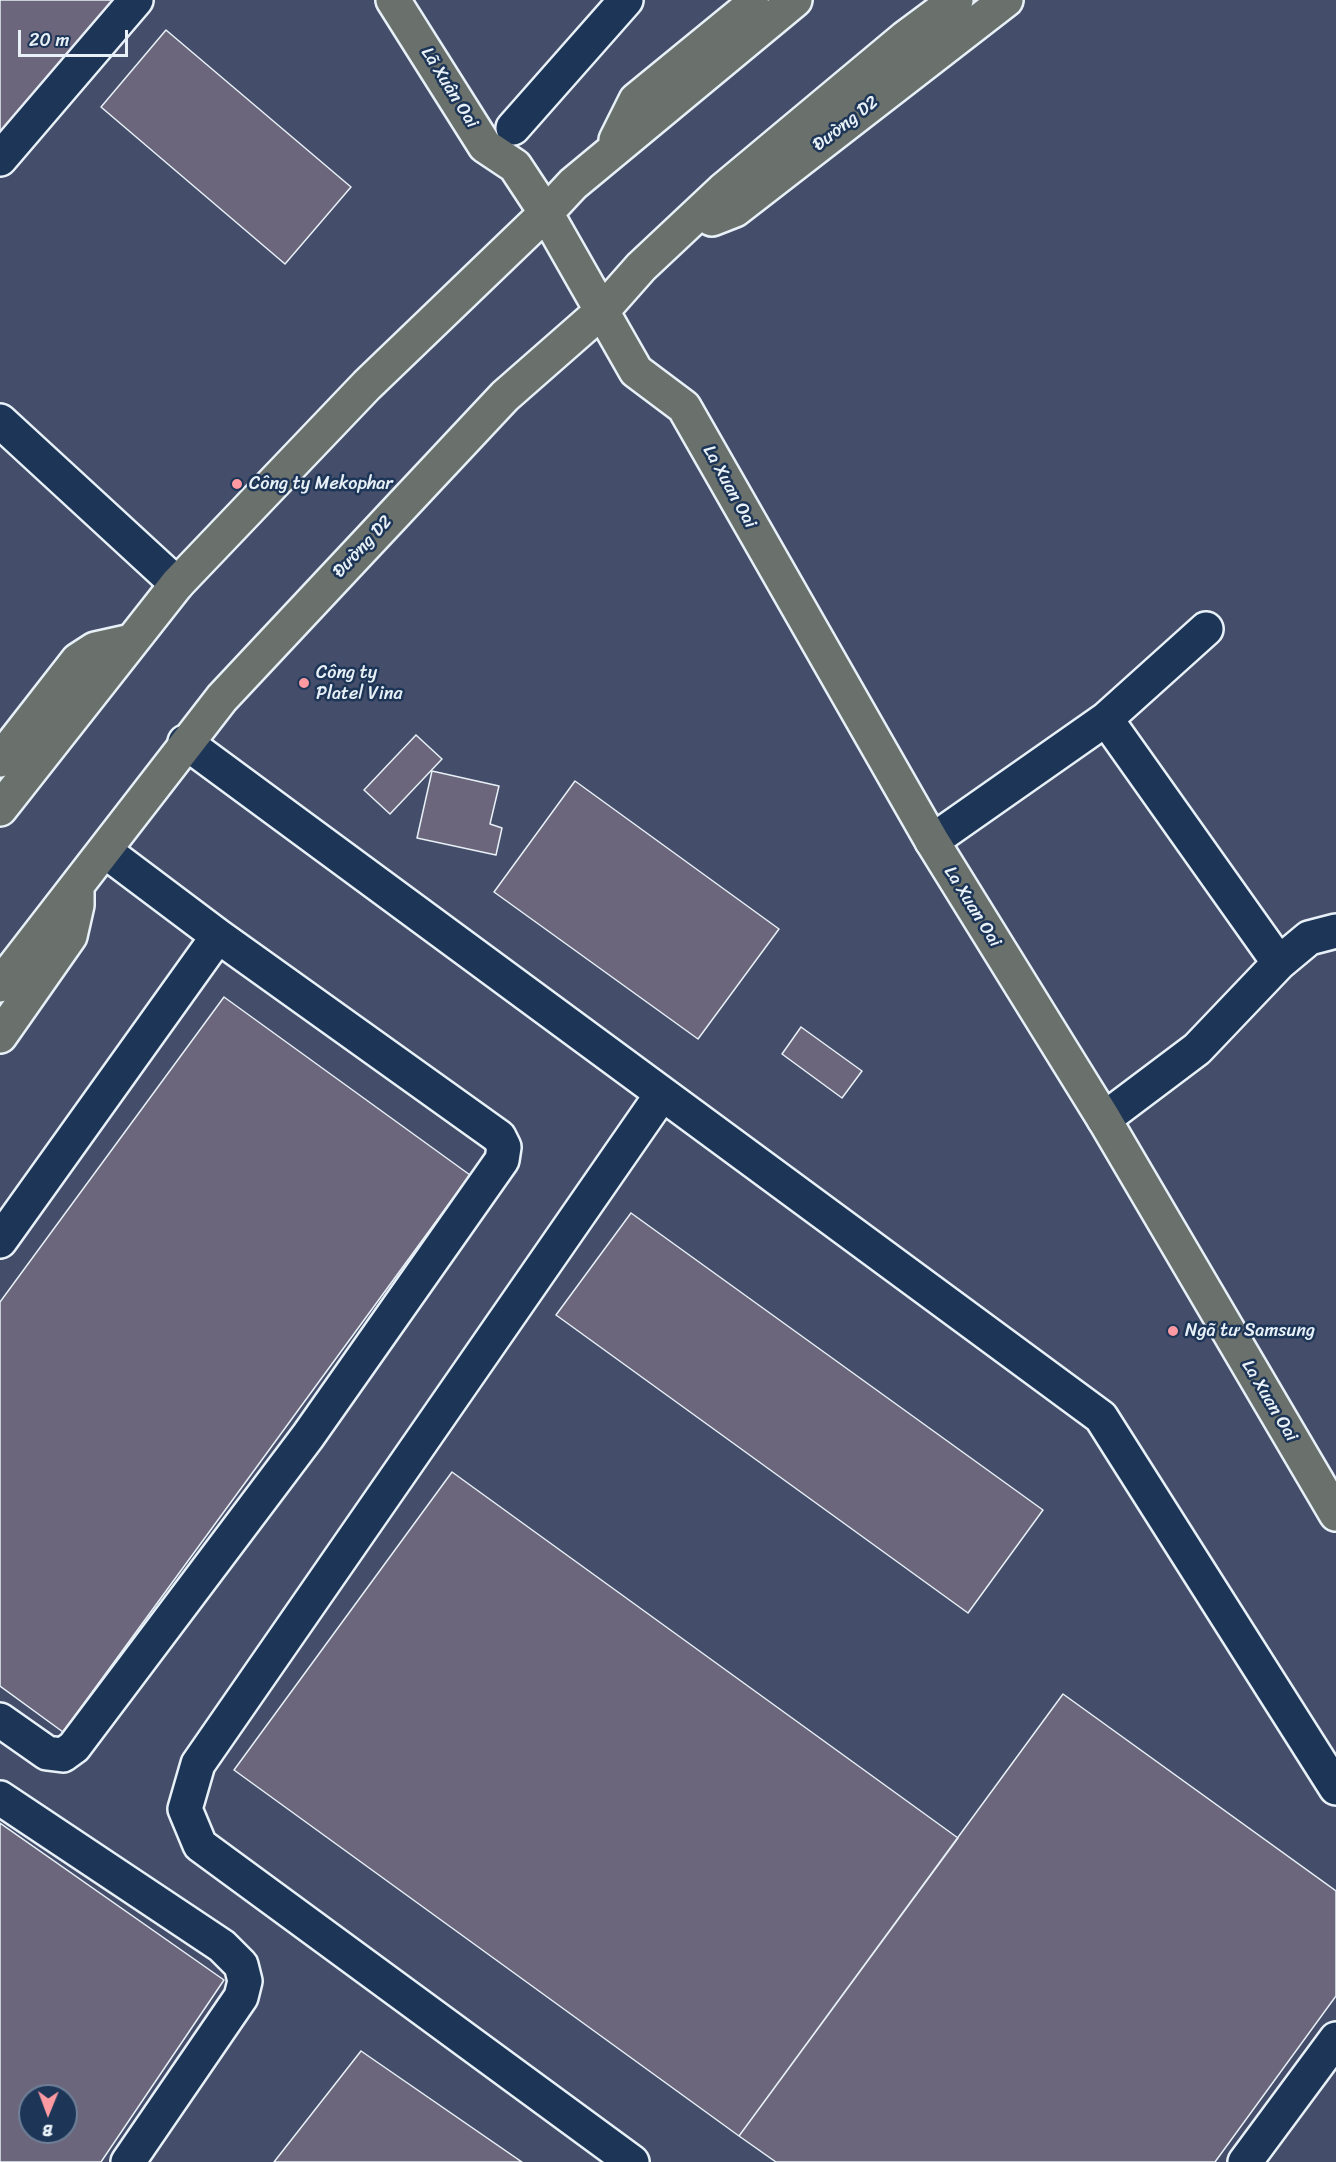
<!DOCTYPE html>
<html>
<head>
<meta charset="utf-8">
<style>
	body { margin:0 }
	#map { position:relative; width:1336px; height:2162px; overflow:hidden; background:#344462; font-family:Sriracha,sans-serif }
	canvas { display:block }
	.north { position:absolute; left:18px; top:2084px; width:60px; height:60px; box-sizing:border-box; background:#1d3557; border:2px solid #6e8097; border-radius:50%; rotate:181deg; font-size:16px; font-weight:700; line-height:24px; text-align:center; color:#e8f1f8 }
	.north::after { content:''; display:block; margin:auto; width:21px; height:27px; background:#ff9aa2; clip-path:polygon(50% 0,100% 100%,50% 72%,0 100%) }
	.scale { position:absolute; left:18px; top:30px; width:110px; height:27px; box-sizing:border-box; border:3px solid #e8f1f8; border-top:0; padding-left:8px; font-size:18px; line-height:21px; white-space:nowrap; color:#e8f1f8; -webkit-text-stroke:4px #1d3557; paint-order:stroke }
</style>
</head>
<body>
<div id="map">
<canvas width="1336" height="2162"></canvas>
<div class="north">B</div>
<div class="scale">20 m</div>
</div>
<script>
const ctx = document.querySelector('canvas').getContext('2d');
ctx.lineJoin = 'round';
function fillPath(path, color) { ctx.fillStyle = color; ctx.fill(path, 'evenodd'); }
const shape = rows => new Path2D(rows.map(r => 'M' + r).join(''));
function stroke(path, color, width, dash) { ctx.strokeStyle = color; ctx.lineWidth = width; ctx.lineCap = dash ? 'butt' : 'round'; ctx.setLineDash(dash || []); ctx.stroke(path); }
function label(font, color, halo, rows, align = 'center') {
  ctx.font = font + ' Sriracha,sans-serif'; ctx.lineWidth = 5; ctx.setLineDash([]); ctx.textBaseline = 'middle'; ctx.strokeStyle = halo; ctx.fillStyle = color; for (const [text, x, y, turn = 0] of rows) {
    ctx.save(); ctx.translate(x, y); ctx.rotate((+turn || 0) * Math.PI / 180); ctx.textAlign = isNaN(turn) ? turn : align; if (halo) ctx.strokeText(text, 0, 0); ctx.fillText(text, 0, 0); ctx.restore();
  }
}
fillPath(shape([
	[0,0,1336,0,1336,2162,0,2162],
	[30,2096,66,2096,66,2132,30,2132]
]), '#444e6a');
const building = shape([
	[0,0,118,0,0,140,0,0],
	[166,30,351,187,285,264,101,107,166,30],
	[416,735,442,759,390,814,364,790,416,735],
	[432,771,499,786,490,824,502,828,496,855,417,838,432,771],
	[575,781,779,929,698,1039,494,892,575,781],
	[224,997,470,1175,63,1732,0,1686,0,1302,224,997],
	[801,1027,862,1071,842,1098,782,1054,801,1027],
	[631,1213,1043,1510,968,1613,556,1315,631,1213],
	[452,1472,958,1838,739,2136,234,1770,452,1472],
	[1063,1694,1336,1891,1336,1996,1215,2162,776,2162,739,2136,1063,1694],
	[0,1823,224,1980,101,2162,0,2162,0,1823],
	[30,2096,66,2096,66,2132,30,2132,30,2096],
	[361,2051,522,2162,274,2162,361,2051]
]);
fillPath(building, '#6b667b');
stroke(building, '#e8f1f8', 1.5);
const minor = shape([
	[513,128,626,0],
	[0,159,136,0],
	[0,421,177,584],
	[1106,719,1279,963,1309,938,1336,931],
	[185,742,1101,1417,1336,1788],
	[932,841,1106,719,1206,629],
	[1104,1119,1197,1049,1279,963],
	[0,1241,218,936],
	[0,1720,47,1753,63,1755,74,1747,308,1436,502,1160,504,1147,499,1137,218,936,105,851],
	[0,1798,222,1946,241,1965,245,1981,241,1997,128,2162],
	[632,2162,200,1845,185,1809,198,1764,662,1094],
	[1245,2162,1336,2039]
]);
const major = shape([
	[393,0,485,146,515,166,546,213,636,371,684,407,932,841,1104,1119,1336,1514],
	[616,140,636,100,752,5],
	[712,219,735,210,1006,0],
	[0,760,78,660,95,649,131,641],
	[0,809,177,584,367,385,546,213,573,184,795,0],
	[0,985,222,698,505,396,603,310,641,267,723,190,905,38,956,0],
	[0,1036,70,936,77,905,77,889]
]);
stroke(minor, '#e8f1f8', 38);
stroke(major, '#e8f1f8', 38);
stroke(minor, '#1d3557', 33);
stroke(major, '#6a716d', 33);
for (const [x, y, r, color] of [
	[237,484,6,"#ff9aa2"],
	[304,683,6,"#ff9aa2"],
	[1173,1331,6,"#ff9aa2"]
]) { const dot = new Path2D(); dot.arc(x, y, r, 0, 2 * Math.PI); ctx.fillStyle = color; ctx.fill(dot); stroke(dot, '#1d3557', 2); }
label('18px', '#e8f1f8', '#1d3557', [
	["Lã Xuân Oai",449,88,58],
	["Đường D2",846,124,-38],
	["La Xuan Oai",729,487,61],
	["Đường D2",363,547,-47],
	["La Xuan Oai",972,907,58],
	["La Xuan Oai",1269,1401,59]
]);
label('18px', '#e8f1f8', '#1d3557', [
	["Công ty Mekophar",249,484],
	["Công ty",316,673],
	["Platel Vina",316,694],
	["Ngã tư Samsung",1185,1331]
], 'left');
</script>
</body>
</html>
